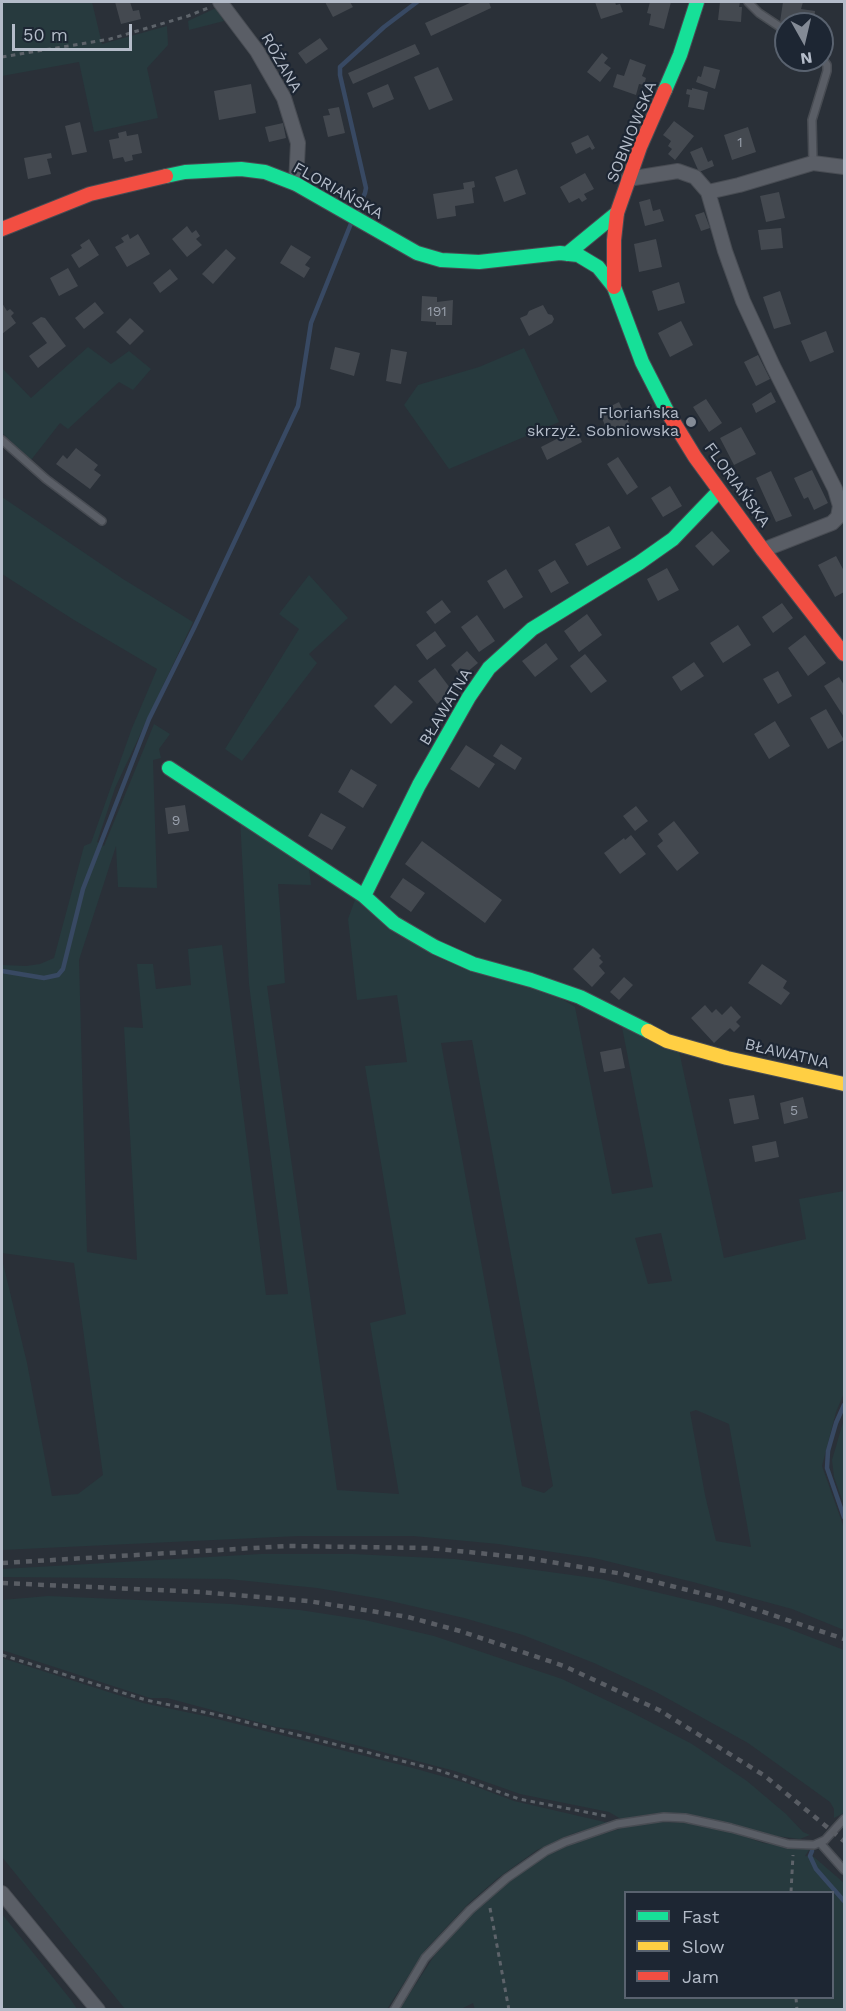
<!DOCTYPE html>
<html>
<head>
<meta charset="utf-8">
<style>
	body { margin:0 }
	#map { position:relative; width:846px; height:2011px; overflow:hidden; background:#2a3038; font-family:"Work Sans",sans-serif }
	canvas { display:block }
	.frame { position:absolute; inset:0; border:3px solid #b4bcc9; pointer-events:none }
	.legend { position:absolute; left:624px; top:1891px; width:210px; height:108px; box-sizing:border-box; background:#1d2633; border:2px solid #59626f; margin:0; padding:8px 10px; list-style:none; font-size:18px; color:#b4bcc9 }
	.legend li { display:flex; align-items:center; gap:12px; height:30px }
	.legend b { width:30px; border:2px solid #59626f }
	.north { position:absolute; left:774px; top:12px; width:60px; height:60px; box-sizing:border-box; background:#1d2633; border:2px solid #59626f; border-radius:50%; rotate:172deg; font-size:16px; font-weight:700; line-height:24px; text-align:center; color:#b4bcc9 }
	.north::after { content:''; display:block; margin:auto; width:21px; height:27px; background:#848b96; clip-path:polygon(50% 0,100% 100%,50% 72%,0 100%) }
	.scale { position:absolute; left:12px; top:24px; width:120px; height:27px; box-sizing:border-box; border:3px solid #b4bcc9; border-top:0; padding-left:8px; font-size:18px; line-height:21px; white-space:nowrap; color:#b4bcc9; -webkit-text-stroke:4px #1d2633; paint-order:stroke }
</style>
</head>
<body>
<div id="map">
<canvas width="846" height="2011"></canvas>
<div class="frame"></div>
<ul class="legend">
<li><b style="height:8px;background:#16e098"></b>Fast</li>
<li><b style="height:8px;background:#ffcf43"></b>Slow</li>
<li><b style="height:8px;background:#f24e42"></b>Jam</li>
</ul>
<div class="north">N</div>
<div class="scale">50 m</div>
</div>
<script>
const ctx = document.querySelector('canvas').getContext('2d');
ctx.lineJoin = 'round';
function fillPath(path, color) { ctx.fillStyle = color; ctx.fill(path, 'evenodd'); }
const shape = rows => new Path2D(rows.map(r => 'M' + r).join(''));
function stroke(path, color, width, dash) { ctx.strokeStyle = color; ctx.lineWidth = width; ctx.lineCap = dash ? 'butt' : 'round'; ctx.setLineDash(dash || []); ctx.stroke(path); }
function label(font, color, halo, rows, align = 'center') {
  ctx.font = font + ' "Work Sans",sans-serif'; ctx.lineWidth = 4.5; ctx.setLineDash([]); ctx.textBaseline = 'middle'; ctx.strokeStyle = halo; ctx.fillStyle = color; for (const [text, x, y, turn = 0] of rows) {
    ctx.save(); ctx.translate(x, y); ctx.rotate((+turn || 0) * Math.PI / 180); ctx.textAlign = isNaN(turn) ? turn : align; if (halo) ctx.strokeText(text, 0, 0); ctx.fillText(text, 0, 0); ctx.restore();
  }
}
fillPath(shape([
	[2,2,92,2,102,44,167,26,168,45,147,68,158,118,94,132,79,62,2,76],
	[216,8,224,21,189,30,188,21],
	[88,347,111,364,129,351,151,369,133,390,119,382,68,429,60,423,31,460,2,433,2,370,3,369,31,398],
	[524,348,559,422,449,469,404,405,418,385,479,367],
	[2,497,123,579,193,622,115,788,97,842,104,846,154,724,170,734,159,749,161,758,153,760,157,888,118,887,116,846,79,960,87,1252,137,1260,124,1027,143,1028,137,964,153,964,156,989,191,985,188,949,222,945,266,1295,288,1294,249,984,240,819,309,868,311,885,278,884,285,983,267,986,337,1490,399,1494,370,1323,406,1314,365,1066,407,1062,397,995,357,1000,348,919,356,897,375,913,549,991,575,1007,612,1194,653,1187,622,1027,679,1051,724,1258,806,1239,799,1199,844,1191,844,1393,836,1412,822,1466,844,1528,844,1630,792,1609,693,1582,594,1558,498,1544,413,1536,299,1536,2,1550,2,1259,27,1363,52,1496,78,1494,103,1475,74,1263,2,1253,2,965,26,966,40,964,54,958,84,846,91,843,132,728,157,669,74,620,2,574],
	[472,1040,553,1486,544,1493,522,1486,441,1043],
	[661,1233,672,1281,648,1284,635,1238],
	[696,1410,729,1424,751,1547,716,1541,705,1495,690,1412],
	[309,575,348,618,309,654,317,663,242,761,225,749,299,629,279,614],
	[844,1419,844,1505,834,1477,832,1460],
	[261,1554,353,1554,455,1559,601,1579,714,1606,784,1627,844,1650,844,1813,834,1818,834,1809,830,1802,748,1743,656,1692,594,1663,523,1635,464,1618,382,1599,317,1588,228,1579,2,1577,2,1569],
	[48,1596,231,1604,300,1610,365,1620,434,1636,562,1679,631,1712,692,1744,747,1781,786,1814,803,1832,810,1835,800,1839,776,1836,689,1815,657,1813,621,1819,609,1812,520,1794,455,1771,298,1730,276,1727,167,1698,150,1698,2,1650,2,1600],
	[2,1658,143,1703,205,1716,413,1768,466,1783,514,1801,609,1823,572,1834,537,1850,498,1878,468,1904,426,1949,387,2009,125,2009,2,1857],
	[657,1822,690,1823,717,1827,763,1843,808,1849,809,1850,805,1856,814,1857,844,1883,844,2009,475,2010,473,2003,461,2009,399,2010,434,1956,478,1907,537,1860,578,1841,626,1827],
	[626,1892,832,1892,832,1998,626,1998],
	[2,1914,71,2000,77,2009,2,2009]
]), '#273a3e');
stroke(shape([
	[356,213,365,193,366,188,340,75,340,67,384,27,417,2],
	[2,971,44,978,58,975,63,969,83,889,149,719,195,626,298,406,311,323,352,221],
	[844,1405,836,1423,828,1451,827,1468,844,1517],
	[812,1851,810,1856,816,1869,844,1901]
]), '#384963', 4.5);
fillPath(shape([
	[115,2,130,2,133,11,139,10,141,19,121,24],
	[325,2,350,2,353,7,333,17],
	[472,2,489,2,491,8,431,36,425,23],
	[595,2,615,2,616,5,620,4,623,12,601,19],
	[650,2,671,2,664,29,649,25,651,14,647,13],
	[720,2,740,2,739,7,742,7,741,22,718,20],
	[783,2,803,2,801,9,815,11,814,24,780,22],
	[320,38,328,49,306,64,298,53],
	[415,44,420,54,353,84,348,73],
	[602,53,608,58,604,63,611,68,600,82,587,72],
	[630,59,646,65,642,76,646,78,644,85,639,84,636,95,613,87,617,74,624,76],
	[704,66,720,70,715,89,696,82,698,76,701,77],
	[438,67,453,100,429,110,414,77],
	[251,84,256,113,219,120,214,91],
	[388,84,394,99,373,108,367,93],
	[692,88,708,92,704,110,688,107,690,95,686,94,687,89,692,90],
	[339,107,345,133,328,137,323,116,330,115,328,109],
	[674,121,694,136,675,160,668,154,672,149,668,146,671,141,663,135],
	[80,122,87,152,72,155,65,126],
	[283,123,286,138,269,142,265,127],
	[748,127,756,152,732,160,724,135],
	[126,131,127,136,138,134,142,153,132,155,133,160,125,162,123,157,113,159,109,140,119,138,118,133],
	[588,135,595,148,592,150,590,147,576,154,571,143],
	[702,147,708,162,712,160,714,166,699,172,690,152],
	[51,153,52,158,47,159,51,174,28,179,24,158],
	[517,169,526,194,504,202,495,177],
	[585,173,594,189,584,194,587,199,582,202,579,198,569,203,560,187],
	[474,181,475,187,472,188,474,203,455,206,456,216,437,219,433,194,464,189,463,183],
	[779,192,785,218,766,222,760,196],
	[650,199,653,211,660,209,664,221,645,226,639,202],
	[704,212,710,228,701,231,695,215],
	[187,226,192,233,196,230,200,236,196,239,202,245,187,257,172,239],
	[781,228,783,248,761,250,758,230],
	[128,234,130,239,138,234,150,254,127,267,115,247,124,242,121,238],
	[89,239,99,255,79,268,71,255,82,248,80,245],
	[656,239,662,267,639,272,634,244],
	[291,245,311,257,305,265,310,268,304,278,280,263],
	[226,249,236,258,213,284,202,274],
	[68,268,78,286,59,296,50,278],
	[170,269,178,279,160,293,153,283],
	[679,282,685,303,658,311,652,291],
	[780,291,791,324,774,329,763,297],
	[422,296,437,297,437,302,453,300,452,325,436,325,436,322,421,321],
	[95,302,104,313,84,329,75,318],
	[2,303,7,311,10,309,14,313,11,316,16,323,2,334],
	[543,305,548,314,552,315,554,319,552,323,529,336,520,318,527,315,529,311],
	[41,317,45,318,66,346,38,368,29,356,47,343,32,323],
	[130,318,144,331,130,345,116,332],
	[681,321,693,345,670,357,658,333],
	[826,331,834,352,810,362,801,341],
	[335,347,360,353,354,376,330,369],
	[391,349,407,352,401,384,386,381],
	[758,355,770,379,756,386,744,362],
	[771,392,776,402,756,413,752,404],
	[706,399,722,423,709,432,693,407],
	[619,402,630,425,609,434,599,412],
	[741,427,756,454,734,465,720,438],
	[576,429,582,442,547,460,541,447],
	[76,448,98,465,94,470,101,475,90,489,56,464,63,455,67,459],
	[618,457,638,487,627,495,607,464],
	[812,470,828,503,814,510,808,497,804,499,794,478],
	[771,471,792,516,776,522,756,478],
	[670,486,682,506,663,517,651,498],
	[609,526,621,548,587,566,575,544],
	[712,531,730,551,713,566,695,546],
	[836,556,844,571,844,592,835,597,818,565],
	[555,560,569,583,551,593,538,570],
	[667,568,679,590,658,601,647,579],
	[506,569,523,597,504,609,487,581],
	[442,600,451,612,435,624,426,612],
	[782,603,793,618,773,633,762,617],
	[587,614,602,635,579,652,564,631],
	[477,615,495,641,479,652,461,627],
	[738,625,751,645,723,663,710,643],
	[435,631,446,646,427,660,416,645],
	[805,635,826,663,808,676,788,648],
	[546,643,558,659,535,677,522,661],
	[467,651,478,663,461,677,451,665],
	[585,654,607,681,591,693,570,666],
	[694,662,704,676,681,691,672,677],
	[435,668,453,692,437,704,418,681],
	[778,671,792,696,778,704,763,679],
	[839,677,844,685,844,717,824,686],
	[395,685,413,702,391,724,374,706],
	[826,709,844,740,828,749,810,718],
	[775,721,790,746,769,759,754,734],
	[501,744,522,758,515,770,493,756],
	[466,745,495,764,479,788,450,769],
	[351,769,377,785,363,808,338,792],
	[185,805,189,831,168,834,165,808],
	[636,806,648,821,635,831,623,816],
	[321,813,346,827,332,850,308,836],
	[674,821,699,853,677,871,657,846,663,841,658,834],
	[631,835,646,854,620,874,604,853,624,838,625,840],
	[422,841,502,900,485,923,405,864],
	[403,878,425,893,411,912,390,897],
	[593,948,601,956,599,958,603,962,599,966,605,973,592,987,573,969],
	[762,964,787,981,783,988,790,993,781,1005,748,983],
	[624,977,633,985,619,1000,610,992],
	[705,1005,712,1013,716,1009,722,1015,731,1006,741,1017,736,1022,740,1026,734,1032,730,1028,714,1043,691,1018],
	[621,1048,625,1068,604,1072,600,1052],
	[754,1095,759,1119,734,1124,729,1099],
	[803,1097,808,1118,784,1124,780,1103],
	[776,1141,779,1157,755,1162,752,1146]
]), '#444950');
const lane = shape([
	[748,2,759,13,786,31],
	[813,163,812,120,827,71,827,65,822,58],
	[2,440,46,479,102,521],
	[821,1844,844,1870],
	[394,2010,425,1958,470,1910,507,1878,546,1851,565,1842,617,1824,664,1817,685,1818,731,1828,788,1844,814,1845,825,1840,844,1819]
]);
const street = shape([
	[220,2,257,51,284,98,298,143,296,184],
	[628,179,678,171,695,177,708,192,739,185,813,163,844,167],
	[708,192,725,251,743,301,773,366,835,489,840,506,838,517,832,523,763,550],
	[2,1893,98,2010]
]);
const fast = shape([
	[665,90,680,55,697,2],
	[166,176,185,172,241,169,265,172,296,184,417,253,441,260,479,262,560,253,578,255,598,267,614,287,642,362,668,413],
	[567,254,617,213],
	[169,768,364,896,394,923,435,947,473,964,531,980,580,997,648,1031],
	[364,896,419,785,469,697,489,668,532,629,639,563,673,539,719,491]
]);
const slow = shape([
	[648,1031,667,1041,727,1058,844,1084]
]);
const jam = shape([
	[2,229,90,194,166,176],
	[614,287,614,240,617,213,640,147,665,90],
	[668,413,695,457,763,550,844,654]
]);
stroke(lane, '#484c53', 10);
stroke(street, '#484c53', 16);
stroke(fast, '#484c53', 16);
stroke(slow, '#484c53', 16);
stroke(jam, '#484c53', 16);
stroke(shape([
	[2,57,110,39,188,16,208,8],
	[2,1655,146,1700,218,1715,438,1770,519,1799,606,1816],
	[791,1892,793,1855],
	[490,1908,509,2010],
	[796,1998,797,2010]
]), '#5d636a', 3, [4.5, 4.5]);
stroke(lane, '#5a5e66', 7);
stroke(street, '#5a5e66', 14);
stroke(fast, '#16e098', 14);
stroke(slow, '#ffcf43', 14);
stroke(jam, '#f24e42', 14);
stroke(shape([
	[2,1563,287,1546,429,1548,527,1558,623,1574,728,1600,844,1639],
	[2,1583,201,1592,308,1601,408,1617,460,1631,564,1666,659,1710,765,1776,844,1841]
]), '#595d64', 4.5, [6, 6]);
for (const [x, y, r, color] of [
	[691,422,6,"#848b96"]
]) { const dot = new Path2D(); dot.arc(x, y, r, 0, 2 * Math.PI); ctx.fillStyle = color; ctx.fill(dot); stroke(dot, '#1d2633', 2); }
label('14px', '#989fab', null, [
	["1",740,143],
	["191",437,312],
	["9",176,821],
	["5",794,1111]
]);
label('16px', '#b4bcc9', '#1d2633', [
	["RÓŻANA",281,63,60],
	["SOBNIOWSKA",632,132,-68],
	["FLORIAŃSKA",338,191,29],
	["FLORIAŃSKA",737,485,54],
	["BŁAWATNA",446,707,-59],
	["BŁAWATNA",787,1054,13]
]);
label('16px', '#b4bcc9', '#1d2633', [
	["Floriańska",679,413],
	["skrzyż. Sobniowska",679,431]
], 'right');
</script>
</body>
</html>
